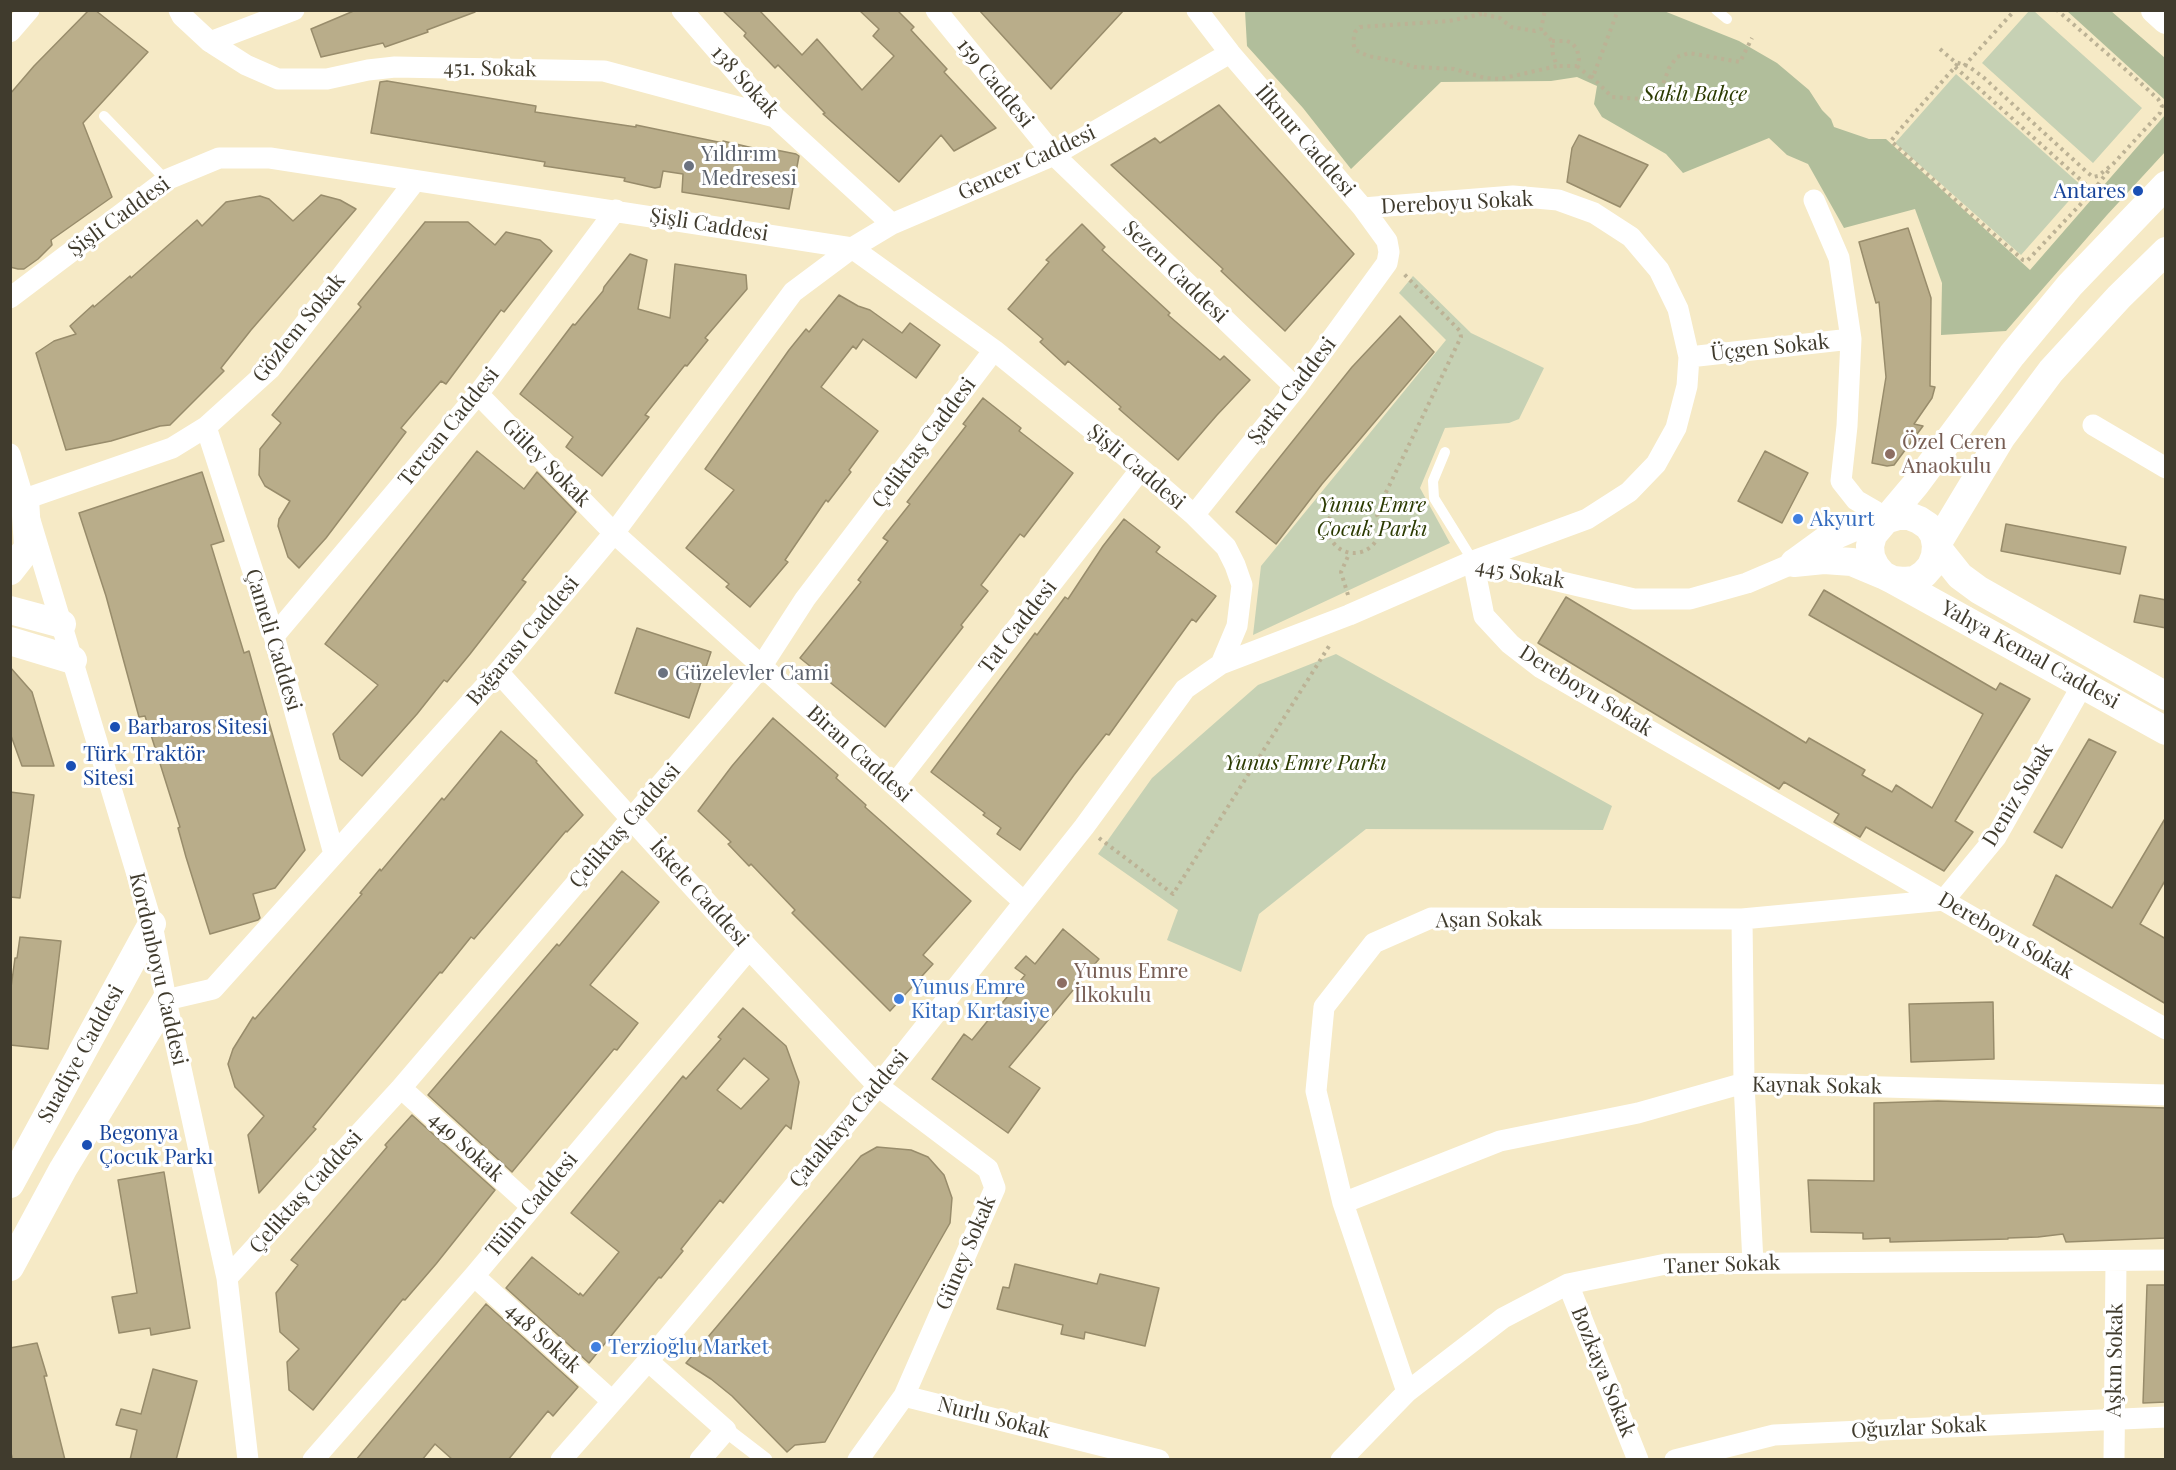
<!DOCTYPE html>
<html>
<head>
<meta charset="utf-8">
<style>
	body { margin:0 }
	#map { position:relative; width:2176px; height:1470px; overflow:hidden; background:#f6eac6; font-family:"Playfair Display",serif }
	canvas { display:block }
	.frame { position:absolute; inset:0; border:12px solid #403b2d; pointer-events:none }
</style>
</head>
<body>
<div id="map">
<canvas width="2176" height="1470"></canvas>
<div class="frame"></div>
</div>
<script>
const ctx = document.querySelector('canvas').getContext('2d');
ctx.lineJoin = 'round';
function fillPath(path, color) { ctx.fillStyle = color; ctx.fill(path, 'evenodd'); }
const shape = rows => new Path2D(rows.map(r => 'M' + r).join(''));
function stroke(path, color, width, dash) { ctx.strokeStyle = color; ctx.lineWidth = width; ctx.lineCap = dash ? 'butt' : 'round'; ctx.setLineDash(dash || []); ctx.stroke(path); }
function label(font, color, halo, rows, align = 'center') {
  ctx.font = font + ' "Playfair Display",serif'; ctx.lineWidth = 6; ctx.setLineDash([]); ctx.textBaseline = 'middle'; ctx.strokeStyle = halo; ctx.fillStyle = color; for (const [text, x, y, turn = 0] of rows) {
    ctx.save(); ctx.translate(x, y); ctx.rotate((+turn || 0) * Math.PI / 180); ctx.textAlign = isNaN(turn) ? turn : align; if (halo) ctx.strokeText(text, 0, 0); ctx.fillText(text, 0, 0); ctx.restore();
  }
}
fillPath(shape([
	[2029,11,2034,11,2142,108,2093,163,1982,63],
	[1956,74,2082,186,2021,255,1895,143],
	[1413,276,1471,333,1544,368,1519,419,1509,423,1445,428,1420,488,1450,543,1253,635,1261,566,1446,340,1399,293],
	[1336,654,1612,806,1603,830,1366,829,1259,914,1241,972,1167,940,1178,910,1098,854,1152,778,1258,685]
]), '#c6d1b4');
fillPath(shape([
	[1245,11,1664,11,1739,41,1777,63,1809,90,1822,110,1831,119,1834,127,1869,139,1886,139,2030,270,2165,115,2165,152,2107,215,2006,331,1941,335,1942,283,1915,209,1844,228,1808,164,1787,155,1769,138,1683,173,1666,154,1602,117,1594,104,1597,86,1577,77,1551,81,1441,82,1351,169,1303,108,1247,46],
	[2067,11,2111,11,2165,58,2165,100]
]), '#b1be9b');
const building = shape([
	[89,10,95,10,148,52,83,123,112,197,51,240,52,245,38,259,24,269,18,269,10,267,10,94,34,66,89,10],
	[356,10,474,10,475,12,427,30,428,32,385,47,383,43,321,57,311,29,356,10],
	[722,10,759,10,802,55,817,39,862,90,894,56,873,36,879,29,859,10,897,10,914,27,911,30,947,69,944,72,996,128,954,151,941,135,899,182,823,114,825,113,778,65,775,68,744,36,746,33,722,10],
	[979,10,1124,10,1051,89,979,10],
	[387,81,536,106,535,112,636,127,636,125,723,143,723,141,766,151,766,148,796,154,799,156,789,209,682,192,683,174,663,171,660,187,655,188,624,181,625,178,544,166,545,162,371,133,380,82,387,81],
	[1219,105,1354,254,1285,331,1221,271,1223,269,1111,165,1155,138,1160,143,1219,105],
	[1579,135,1648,165,1620,207,1567,182,1572,148,1579,135],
	[321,195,340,200,356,209,251,330,221,368,224,371,170,425,160,426,111,441,66,450,36,353,54,341,76,334,70,326,93,305,94,307,130,276,131,278,197,220,202,226,226,202,260,196,269,199,293,221,321,195],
	[425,222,468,222,495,245,506,232,540,240,552,251,504,312,501,310,446,384,441,381,401,428,406,432,326,538,299,568,288,557,278,526,279,519,290,501,265,486,259,475,260,449,281,423,272,415,361,307,358,304,425,222],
	[1082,224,1105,247,1102,250,1170,313,1168,315,1220,360,1224,356,1250,380,1217,415,1178,460,1119,409,1121,407,1068,361,1065,365,1040,342,1043,339,1008,309,1049,262,1046,260,1082,224],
	[1908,228,1931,298,1930,386,1935,387,1932,398,1914,424,1923,426,1894,465,1887,466,1872,463,1886,377,1879,302,1876,303,1859,242,1908,228],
	[630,254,647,260,638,309,670,318,675,264,746,275,747,289,705,338,708,340,687,366,685,365,645,415,649,417,602,476,566,447,573,437,520,394,573,324,575,325,603,291,604,287,630,254],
	[839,295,858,306,870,310,902,333,910,323,940,345,916,378,863,339,856,349,853,346,821,387,878,431,849,470,851,472,828,502,826,500,785,560,788,562,750,607,726,587,729,584,686,548,734,490,705,469,789,350,806,329,809,332,839,295],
	[1400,316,1434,352,1322,484,1276,544,1236,512,1352,367,1400,316],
	[983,398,1021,428,1019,431,1073,473,1024,537,1020,534,981,585,988,591,961,625,963,627,885,727,800,658,861,582,858,580,888,541,883,538,910,504,907,502,966,426,963,424,983,398],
	[477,451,524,489,537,472,576,512,522,580,526,582,470,654,447,682,444,680,417,714,362,776,340,759,333,734,378,685,325,644,477,451],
	[1765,451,1808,473,1782,523,1738,501,1765,451],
	[202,472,224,541,211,545,244,653,249,651,305,850,275,888,253,894,260,918,258,920,210,934,186,857,178,828,180,827,145,716,139,717,106,596,79,513,202,472],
	[1124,519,1160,547,1156,552,1216,596,1196,622,1192,619,1109,735,1106,734,1074,775,1020,850,997,834,1001,828,983,815,985,813,931,772,1035,633,1037,635,1065,597,1068,599,1103,546,1124,519],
	[2006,524,2126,547,2120,574,2001,551,2006,524],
	[1824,590,1996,690,2000,683,2030,699,1955,821,1973,832,1944,871,1866,827,1860,837,1834,822,1839,814,1784,782,1779,789,1538,643,1566,597,1806,743,1809,738,1865,770,1862,775,1892,792,1896,785,1932,808,1983,714,1809,615,1824,590],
	[2140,595,2166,600,2166,628,2134,622,2140,595],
	[637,628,711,652,689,718,615,693,637,628],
	[10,667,32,692,54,766,22,766,10,733,10,667],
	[773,718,838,775,836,778,866,805,865,807,971,901,923,955,933,964,890,1011,792,913,795,910,751,864,749,866,728,844,731,842,698,811,732,766,773,718],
	[501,731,537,761,536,762,583,815,567,832,566,831,474,939,471,937,442,973,440,972,313,1127,316,1129,259,1193,248,1135,264,1116,235,1087,228,1064,233,1049,253,1017,255,1019,362,894,360,893,380,869,381,871,442,798,444,800,501,731],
	[2089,739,2116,752,2062,848,2034,832,2089,739],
	[10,792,34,795,20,898,10,897,10,792],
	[2166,817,2166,879,2140,924,2166,939,2166,1004,2033,925,2056,875,2112,908,2166,817],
	[622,871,659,902,590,985,638,1023,617,1050,614,1049,512,1172,428,1095,557,944,559,946,622,871],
	[1063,929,1099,959,1009,1067,1040,1088,1008,1133,932,1079,964,1034,972,1040,1025,975,1015,968,1026,956,1035,964,1063,929],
	[20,937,61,941,48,1049,10,1045,10,995,15,958,17,958,20,937],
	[1993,1002,1994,1059,1911,1062,1909,1004,1993,1002],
	[743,1008,786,1046,799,1082,791,1129,786,1125,723,1203,720,1200,681,1249,683,1251,661,1278,659,1277,589,1363,506,1288,532,1257,579,1295,580,1293,583,1296,619,1252,571,1213,683,1076,686,1079,721,1039,718,1037,743,1008],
	[744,1058,769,1079,741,1109,717,1090,744,1058],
	[1938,1101,2166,1108,2166,1238,2066,1242,2063,1234,2038,1237,2008,1238,2008,1239,1890,1242,1890,1238,1863,1239,1863,1233,1811,1232,1808,1180,1874,1181,1874,1103,1938,1101],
	[412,1115,495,1190,436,1264,405,1300,403,1299,313,1410,289,1390,287,1362,299,1349,280,1332,276,1293,298,1265,291,1260,387,1147,385,1145,412,1115],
	[877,1147,911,1150,928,1157,944,1175,952,1198,950,1223,825,1442,795,1445,787,1452,732,1396,711,1379,686,1363,861,1156,877,1147],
	[164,1172,190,1328,151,1335,150,1328,119,1333,112,1297,137,1293,118,1180,164,1172],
	[1015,1264,1097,1284,1100,1274,1159,1288,1145,1346,1085,1332,1084,1339,1061,1334,1063,1325,997,1309,1003,1287,1009,1288,1015,1264],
	[2147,1285,2166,1285,2166,1402,2143,1403,2147,1285],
	[486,1304,578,1387,553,1416,548,1411,508,1460,453,1460,435,1444,422,1460,356,1460,486,1304],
	[37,1343,47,1376,44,1376,65,1460,13,1460,10,1450,10,1348,37,1343],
	[153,1369,197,1381,176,1460,130,1460,137,1430,116,1425,121,1409,141,1414,153,1369]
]);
fillPath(building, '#b9ad8a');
stroke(building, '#988c6b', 1.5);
stroke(shape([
	[1478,10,1482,14,1500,18,1511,27,1535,31,1541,29,1545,10],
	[1482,14,1449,21,1360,27,1355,32,1353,42,1355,50,1368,56,1395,61,1415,67,1454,69,1485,78,1500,79,1557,66,1553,55,1552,41,1541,29],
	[1552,41,1567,41,1572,43,1577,49,1579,59,1577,66,1557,66],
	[1940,49,1955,62,1968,66,1983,77,2088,173,2093,177,2098,176,2113,164,2160,113,2162,106,2158,99,2134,77,2057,10],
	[1577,66,1590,77,1594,74,1618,10],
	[1964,66,2015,10],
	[1955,67,2093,191,2027,261,2023,260,1972,215,1891,141,1897,133,1916,111,1955,67,1958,63],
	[1591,76,1612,97,1655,100,1667,93,1663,84,1669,68,1677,57,1689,53,1740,62,1752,38],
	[2093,191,2109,170],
	'1328 527a26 26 0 1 1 52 0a26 26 0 1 1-52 0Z',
	[1376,513,1461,337,1460,331,1402,272],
	[1348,595,1341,572,1349,554],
	[1099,838,1173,894,1331,643]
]), '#bcb295', 4, [3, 4.5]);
stroke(shape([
	[1716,10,1727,19],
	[104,116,166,180],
	[1445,452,1433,481,1434,498,1473,561]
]), '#fff', 10);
stroke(shape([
	[726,1430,765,1460]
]), '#fff', 15);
stroke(shape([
	[179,10,182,16,210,42,294,10],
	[682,10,775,117,892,224],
	[936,10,1054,155,1296,388],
	[10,32,29,10],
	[210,42,246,65,278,79,327,79,368,70,395,67,604,71,775,117],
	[1814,200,1839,258,1851,339,1847,426,1841,481,1856,500,1875,511,1884,522],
	[10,298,166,180,219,158,270,158,852,248,994,350,1141,469,1194,515,1226,547,1235,565,1242,585,1237,626,1221,664],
	[1689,357,1851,339],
	[478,394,614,533,1024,902],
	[2093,425,2166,468],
	[206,427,274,636,334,854],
	[10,454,152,924,166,1000,227,1278,248,1460],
	[25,499,172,448,206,427,270,369,415,181],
	[1194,515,1296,388,1387,263,1389,252,1387,241,1363,208,1230,53,1197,10],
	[1473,561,1484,616,1510,644,1541,668,2166,1029],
	[1473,561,1634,599,1690,599,1747,583,1794,563],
	[274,636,478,394,616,210],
	[498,672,749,949,878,1086,988,1169,995,1188,904,1396,858,1460],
	[894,785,1141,469],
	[1742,919,1744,1083,1753,1263],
	[166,1000,213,989,498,672,614,533,793,292,852,248,892,224,1054,155,1230,53],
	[401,1088,531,1206],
	[1343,1203,1500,1141,1638,1113,1744,1083,2166,1095],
	[474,1276,612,1401],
	[227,1278,401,1088,761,667,805,599,994,350],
	[1568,1284,1638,1460],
	[648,1361,726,1430,700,1460],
	[1407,1392,1343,1203,1316,1091,1324,1007,1374,943,1431,918,1742,919,1944,900,1996,837,2083,684],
	[904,1396,1159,1460],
	[313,1460,474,1276,749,949],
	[561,1460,648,1361,878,1086,1084,827,1185,689,1221,664,1349,615,1473,561,1587,519,1629,492,1656,464,1676,428,1687,386,1689,357,1678,309,1659,270,1631,237,1594,213,1558,200,1513,196,1363,208],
	[1341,1460,1407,1392,1503,1318,1568,1284,1666,1264,2166,1260],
	[1675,1460,1774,1435,2166,1417],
	[2114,1460,2116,1261]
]), '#fff', 21);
stroke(shape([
	[2155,10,2166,20],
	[1888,519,1898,516,1909,516,1919,520,1928,526,1934,535,1936,546,1935,556,1931,566,1924,574,1915,580,1904,581,1893,580,1883,575,1876,567,1871,557,1870,546,1873,535,1916,484,2012,355,2070,285,2166,185],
	[1936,546,2001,438,2051,371,2119,297,2166,251],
	[1936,546,1960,576,1979,590,2166,696],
	[1794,563,1827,539,1857,526,1879,526],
	[1794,563,1824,560,1852,562,1883,575],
	[10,571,28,548,25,499],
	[1893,580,2166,731],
	[10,610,62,624],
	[10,641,73,660],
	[10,1184,152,924],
	[10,1267,63,1169,166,1000]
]), '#fff', 28);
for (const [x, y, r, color] of [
	[689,166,6,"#6b7280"],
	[2138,191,6,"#1a4fb4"],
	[1890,454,6,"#8d6e63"],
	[1798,519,6,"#3f7fe0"],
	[663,673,6,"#6b7280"],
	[115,727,6,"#1a4fb4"],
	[71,766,6,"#1a4fb4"],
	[1062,983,6,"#8d6e63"],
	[899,999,6,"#3f7fe0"],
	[87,1145,6,"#1a4fb4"],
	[596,1347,6,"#3f7fe0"]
]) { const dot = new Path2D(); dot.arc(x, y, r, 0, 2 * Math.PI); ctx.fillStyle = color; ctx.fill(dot); stroke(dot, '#fff', 2); }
label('21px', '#403b2d', '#fff', [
	["451. Sokak",490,69,1],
	["138 Sokak",745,82,48],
	["159 Caddesi",995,83,51],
	["İlknur Caddesi",1305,141,49],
	["Gencer Caddesi",1027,163,-25],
	["Dereboyu Sokak",1457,203,-3],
	["Şişli Caddesi",119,217,-36],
	["Şişli Caddesi",709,225,9],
	["Sezen Caddesi",1175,272,44],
	["Gözlem Sokak",299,328,-51],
	["Üçgen Sokak",1770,348,-6],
	["Şarkı Caddesi",1292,391,-52],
	["Tercan Caddesi",449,427,-51],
	["Çeliktaş Caddesi",924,443,-53],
	["Güley Sokak",546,463,45],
	["Şişli Caddesi",1136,467,40],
	["445 Sokak",1520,574,10],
	["Tat Caddesi",1018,627,-52],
	["Çameli Caddesi",273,640,73],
	["Bağarası Caddesi",523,641,-50],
	["Yahya Kemal Caddesi",2030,655,29],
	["Dereboyu Sokak",1586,691,32],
	["Biran Caddesi",859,754,42],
	["Deniz Sokak",2018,795,-59],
	["Çeliktaş Caddesi",625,826,-49],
	["İskele Caddesi",699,893,48],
	["Aşan Sokak",1489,920,-1],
	["Dereboyu Sokak",2006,936,30],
	["Kordonboyu Caddesi",158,969,77],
	["Suadiye Caddesi",81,1054,-61],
	["Kaynak Sokak",1817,1086,1],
	["Çatalkaya Caddesi",849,1119,-50],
	["449 Sokak",466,1147,42],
	["Çeliktaş Caddesi",306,1192,-48],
	["Tülin Caddesi",532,1205,-50],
	["Güney Sokak",966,1253,-67],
	["Taner Sokak",1722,1265,-2],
	["448 Sokak",543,1338,42],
	["Aşkın Sokak",2115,1360,-89],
	["Bozkaya Sokak",1603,1372,68],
	["Nurlu Sokak",994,1418,14],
	["Oğuzlar Sokak",1919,1428,-3]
]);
label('italic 21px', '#2b3a01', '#fff', [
	["Saklı Bahçe",1695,94],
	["Yunus Emre",1372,505],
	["Çocuk Parkı",1372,529],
	["Yunus Emre Parkı",1305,763]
]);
label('21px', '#5b616d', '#fff', [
	["Yıldırım",701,154],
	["Medresesi",701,178],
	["Güzelevler Cami",675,673]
], 'left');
label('21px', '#164399', '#fff', [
	["Antares",2126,191,"right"],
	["Barbaros Sitesi",127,727],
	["Türk Traktör",83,754],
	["Sitesi",83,778],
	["Begonya",99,1133],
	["Çocuk Parkı",99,1157]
], 'left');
label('21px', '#785e54', '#fff', [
	["Özel Ceren",1902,442],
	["Anaokulu",1902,466],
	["Yunus Emre",1074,971],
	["İlkokulu",1074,995]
], 'left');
label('21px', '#366cbe', '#fff', [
	["Akyurt",1810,519],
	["Yunus Emre",911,987],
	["Kitap Kırtasiye",911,1011],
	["Terzioğlu Market",608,1347]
], 'left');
</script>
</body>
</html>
